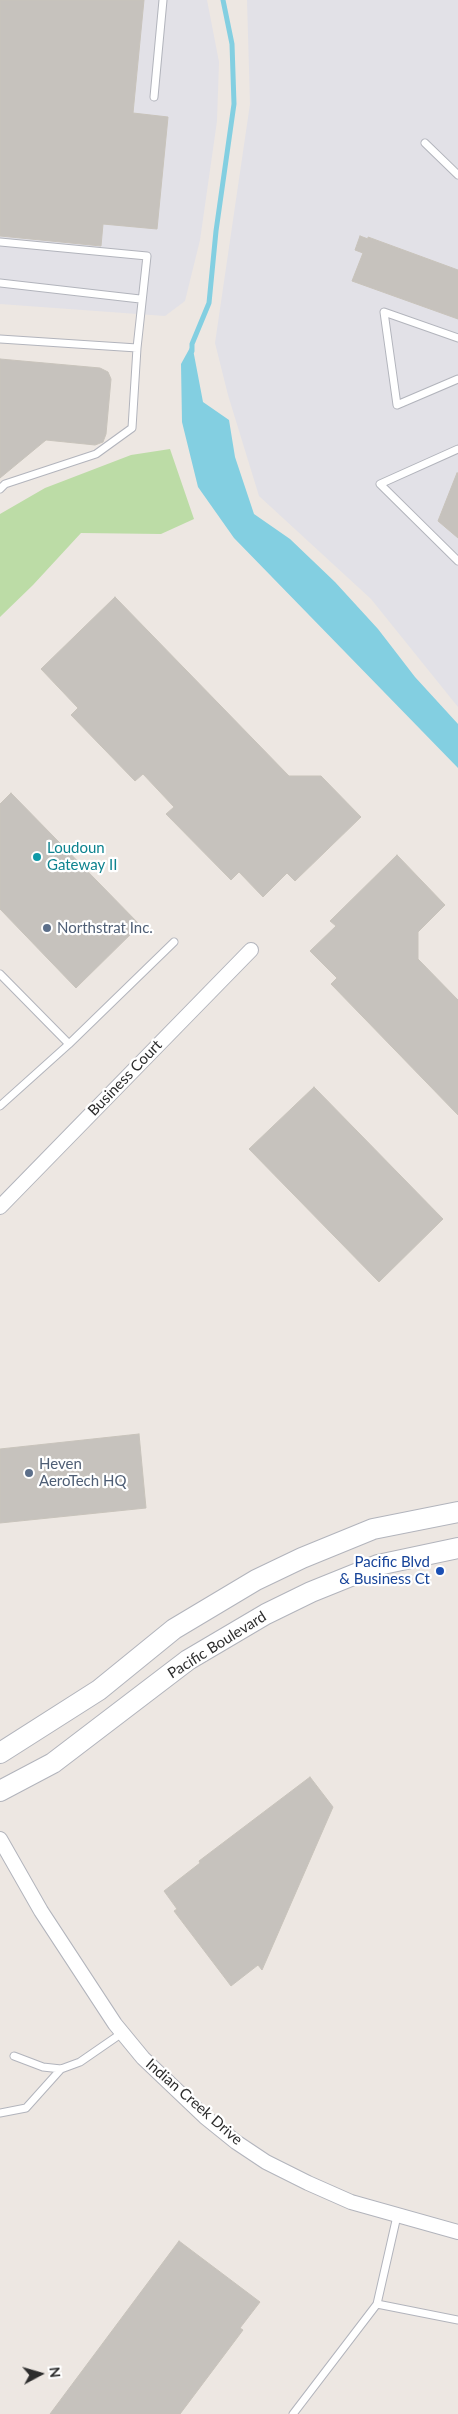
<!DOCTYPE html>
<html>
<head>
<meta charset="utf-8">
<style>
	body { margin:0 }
	#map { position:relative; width:458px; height:2414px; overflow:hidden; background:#ede7e2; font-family:Lato,sans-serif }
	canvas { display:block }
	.north { position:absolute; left:15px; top:2349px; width:50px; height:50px; -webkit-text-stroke:4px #fff; paint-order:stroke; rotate:84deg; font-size:14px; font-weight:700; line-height:20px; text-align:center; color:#2d2d2d }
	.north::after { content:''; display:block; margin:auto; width:18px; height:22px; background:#2d2d2d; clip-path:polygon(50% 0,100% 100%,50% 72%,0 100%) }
</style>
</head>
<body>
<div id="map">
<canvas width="458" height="2414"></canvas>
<div class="north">N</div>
</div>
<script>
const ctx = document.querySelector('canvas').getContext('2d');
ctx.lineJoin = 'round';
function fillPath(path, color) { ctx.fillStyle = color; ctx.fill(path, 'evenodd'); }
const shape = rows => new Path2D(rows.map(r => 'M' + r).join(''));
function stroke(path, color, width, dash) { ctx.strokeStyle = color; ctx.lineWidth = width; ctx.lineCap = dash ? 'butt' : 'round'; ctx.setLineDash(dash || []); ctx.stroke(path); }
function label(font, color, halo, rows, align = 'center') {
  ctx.font = font + ' Lato,sans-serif'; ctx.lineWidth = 4.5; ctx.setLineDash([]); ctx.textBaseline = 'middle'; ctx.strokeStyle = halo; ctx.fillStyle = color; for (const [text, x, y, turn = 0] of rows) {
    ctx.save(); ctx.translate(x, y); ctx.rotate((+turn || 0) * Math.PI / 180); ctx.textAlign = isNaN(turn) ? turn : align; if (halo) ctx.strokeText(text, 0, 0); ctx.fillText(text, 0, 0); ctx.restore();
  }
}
fillPath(shape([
	[0,0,207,0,219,62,217,121,200,240,185,301,165,316,0,304],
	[247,0,458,0,458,707,371,599,259,496,228,395,215,343,250,104]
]), '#e2e1e7');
fillPath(shape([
	[170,449,194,519,161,534,81,533,33,585,0,617,0,514,45,488,131,455]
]), '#bcdca6');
fillPath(shape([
	[192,344,203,402,229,420,235,457,254,514,290,539,335,582,378,629,415,677,458,724,458,768,234,538,198,487,182,422,181,364]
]), '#83cfe1');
stroke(shape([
	[192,351,192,344,209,303,216,231,234,104,232,44,223,0]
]), '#83cfe1', 5);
const building = shape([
	[0,0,144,0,133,113,168,117,157,229,103,224,101,246,0,236,0,0],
	[360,236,368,239,368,237,458,270,458,319,352,281,363,253,355,250,360,236],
	[0,359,100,368,108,372,111,379,106,434,103,442,95,445,46,440,0,478,0,359],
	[457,473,458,473,458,538,438,521,457,473],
	[115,597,289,776,321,776,361,817,295,881,287,873,263,897,239,872,231,880,166,814,174,807,143,774,135,781,71,715,78,708,41,669,115,597],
	[11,793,140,925,76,988,0,909,0,804,11,793],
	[397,855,445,905,418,932,418,959,458,1000,458,1115,331,984,337,978,310,951,336,926,330,921,397,855],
	[314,1087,443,1219,379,1282,249,1149,314,1087],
	[139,1434,146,1508,0,1523,0,1449,139,1434],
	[310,1777,333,1807,262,1970,258,1965,231,1986,174,1911,177,1909,164,1891,200,1863,199,1861,310,1777],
	[179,2241,260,2302,240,2328,243,2330,180,2414,50,2414,179,2241]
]);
fillPath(building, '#c6c2bd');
stroke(building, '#c8c3bb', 1);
const service = shape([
	[154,97,163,0],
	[425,143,458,175],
	[0,242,147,256,137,348],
	[0,283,140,299],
	[458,338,384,312,397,405,458,379],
	[0,339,137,348,132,428,96,454,5,484,0,489],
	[458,449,380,484,458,561],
	[0,974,69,1044],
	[0,1106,69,1044,174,942],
	[14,2056,43,2067,61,2069,80,2062,122,2033],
	[0,2113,26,2108,61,2069],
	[397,2216,377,2304,458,2320],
	[293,2414,377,2304]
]);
const minor = shape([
	[0,1207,251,950],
	[0,1839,41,1911,115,2024,143,2058,205,2117,236,2142,266,2162,308,2183,351,2202,458,2232]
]);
const secondary = shape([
	[0,1753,99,1690,174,1629,256,1580,302,1558,373,1529,458,1512],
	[0,1791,53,1763,188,1660,266,1614,311,1592,378,1565,458,1548]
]);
stroke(service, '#b2b4bc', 9);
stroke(minor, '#b2b4bc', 16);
stroke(secondary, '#b2b4bc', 22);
stroke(service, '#fff', 7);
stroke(minor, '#fff', 14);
stroke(secondary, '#fff', 20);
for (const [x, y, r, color] of [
	[37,857,5,"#0f9aa8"],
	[47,928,5,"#5c6f8a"],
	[29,1473,5,"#5c6f8a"],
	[440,1571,5,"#1a4fb4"]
]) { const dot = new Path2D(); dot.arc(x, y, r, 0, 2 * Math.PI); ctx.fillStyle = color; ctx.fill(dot); stroke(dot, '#fff', 2); }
label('15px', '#0d838f', '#fff', [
	["Loudoun",47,848],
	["Gateway II",47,865]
], 'left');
label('15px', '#4e5e75', '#fff', [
	["Northstrat Inc.",57,928],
	["Heven",39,1464],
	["AeroTech HQ",39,1481]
], 'left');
label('15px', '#2d2d2d', '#fff', [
	["Business Court",125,1078,-46],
	["Pacific Boulevard",217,1645,-32],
	["Indian Creek Drive",194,2102,41]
]);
label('15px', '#164399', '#fff', [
	["Pacific Blvd",430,1562],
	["& Business Ct",430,1579]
], 'right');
</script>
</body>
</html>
